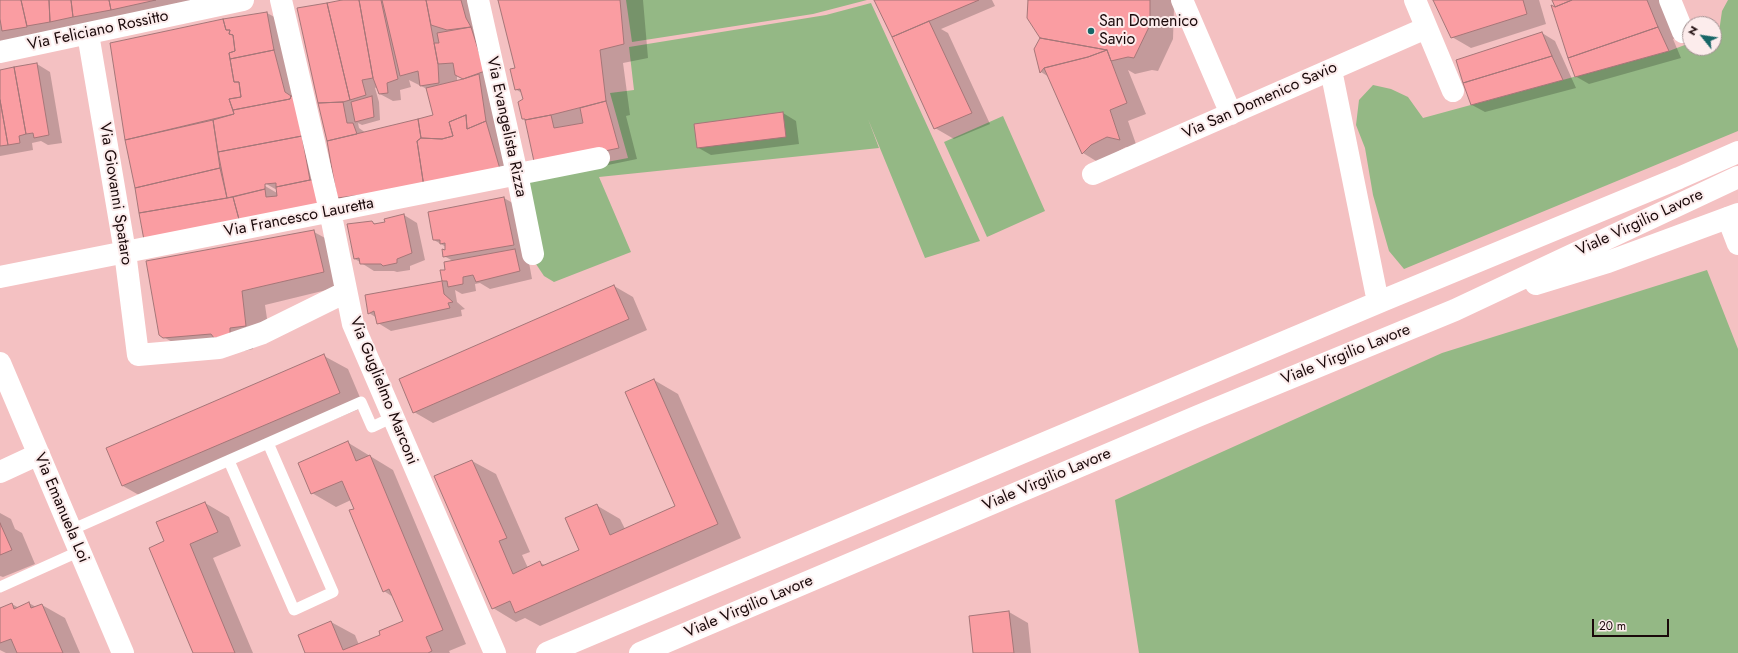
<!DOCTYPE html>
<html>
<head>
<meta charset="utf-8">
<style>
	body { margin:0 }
	#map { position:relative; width:1738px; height:653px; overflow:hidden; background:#f4c1c2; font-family:Jost,sans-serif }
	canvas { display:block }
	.north { position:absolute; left:1682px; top:16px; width:40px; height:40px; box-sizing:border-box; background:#fcecec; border:1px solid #a29192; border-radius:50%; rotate:300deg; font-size:11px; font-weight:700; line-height:16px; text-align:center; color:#1a090a }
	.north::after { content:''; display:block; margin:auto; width:14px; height:18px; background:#176667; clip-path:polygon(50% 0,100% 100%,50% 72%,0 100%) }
	.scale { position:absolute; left:1592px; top:619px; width:77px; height:18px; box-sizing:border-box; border:2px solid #1a090a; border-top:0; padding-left:5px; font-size:12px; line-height:14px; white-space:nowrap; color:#1a090a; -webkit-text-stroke:3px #fcecec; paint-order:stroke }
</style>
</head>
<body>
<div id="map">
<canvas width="1738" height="653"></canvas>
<div class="north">N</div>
<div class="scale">20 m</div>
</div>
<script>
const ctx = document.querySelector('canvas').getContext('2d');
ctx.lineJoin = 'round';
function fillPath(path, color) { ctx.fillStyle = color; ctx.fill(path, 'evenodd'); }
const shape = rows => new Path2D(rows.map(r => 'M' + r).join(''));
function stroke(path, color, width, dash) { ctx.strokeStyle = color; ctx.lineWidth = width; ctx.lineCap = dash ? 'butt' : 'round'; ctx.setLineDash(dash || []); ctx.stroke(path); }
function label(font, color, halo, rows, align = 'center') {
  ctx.font = font + ' Jost,sans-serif'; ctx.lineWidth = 4; ctx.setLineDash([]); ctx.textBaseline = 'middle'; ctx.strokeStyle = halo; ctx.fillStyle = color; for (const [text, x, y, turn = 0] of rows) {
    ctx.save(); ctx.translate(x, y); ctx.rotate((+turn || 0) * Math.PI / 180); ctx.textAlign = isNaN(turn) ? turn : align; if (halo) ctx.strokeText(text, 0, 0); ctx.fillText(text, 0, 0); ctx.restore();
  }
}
fillPath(shape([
	[626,0,867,0,813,14,632,42],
	[1728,0,1738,0,1738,131,1404,269,1389,251,1373,195,1365,148,1356,125,1359,100,1373,85,1391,89,1408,97,1423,118,1669,51,1690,43,1690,48,1714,48,1714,34,1719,32,1722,11],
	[871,3,980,241,925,258,868,119,879,148,599,177,631,252,554,282,544,276,536,264,521,178,628,158,610,93,634,90,629,47,826,15],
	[1003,116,1045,211,987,237,944,142],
	[1707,270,1738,349,1738,653,1139,653,1115,500,1442,353]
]), '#94b885');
fillPath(shape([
	[0,0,209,0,0,42],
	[346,0,472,0,519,180,357,209,338,198],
	[457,74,466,80,457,82],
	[409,80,427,89,434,116,366,133,359,128,358,123,362,125,380,120,379,102,375,88,377,87,380,94,393,101,401,100,400,90,411,87],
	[499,0,643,0,648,58,623,63,630,115,626,116,637,159,555,176,526,120,522,118,524,100,522,93,515,89,516,68],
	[876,0,992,0,995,6,941,29,948,33,990,124,954,139,935,128],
	[1029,0,1171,0,1174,8,1173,39,1158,71,1152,70,1135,74,1128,70,1146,114,1128,121,1138,150,1126,147,1110,156,1101,164,1083,153,1049,77,1041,72,1035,49,1042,38,1028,18],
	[1434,0,1539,0,1546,24,1471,48,1452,37],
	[1553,0,1661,0,1677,37,1673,39,1681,58,1589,84,1575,76],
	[267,13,280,20,329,190,145,239,126,140,111,44],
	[261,181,277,190,277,193,260,183],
	[1542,33,1555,41,1576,88,1485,112,1472,105],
	[37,64,50,72,62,143,48,145,41,141,32,143,33,150,0,156,0,71],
	[783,113,796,121,799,144,711,155,697,147],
	[504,198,523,209,528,257,532,279,490,289,480,283,475,284,476,291,462,294,455,290,457,302,465,309,461,310,462,316,391,331,378,323,377,318,369,313,366,295,443,282,442,271,446,271,453,261,444,256,446,247,434,240],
	[404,215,417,223,425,260,410,266,410,270,397,272,394,271,374,271,355,259,372,222,377,225,386,223],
	[314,232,338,245,347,285,265,305,270,339,254,341,253,349,239,352,188,351,160,335],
	[614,286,633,297,647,330,433,423,414,412],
	[324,356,348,369,364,407,146,499,123,486],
	[654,380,678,394,741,538,540,626,525,618,516,622,493,608,472,461,496,474,530,552,522,555,528,568,540,563,545,565,580,550,596,505,620,519,625,529,677,507],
	[347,442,393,470,466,644,449,651,450,653,307,653,331,622,355,635,359,645,381,635,404,622,393,597,384,591,351,500,336,507,312,493],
	[205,503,229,517,241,546,213,558,253,653,194,653,165,542],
	[0,513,11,519,15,529,22,533,35,564,3,577,0,576],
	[29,603,36,607,42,605,65,618,80,653,6,653,0,650,0,609,12,604,19,608],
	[1009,612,1028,623,1031,653,974,653]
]), '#0003');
const building = shape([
	[0,0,21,0,27,27,2,31,0,19,0,0],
	[21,0,49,0,50,22,27,26,21,0],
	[49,0,71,0,73,17,50,22,49,0],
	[71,0,109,0,111,10,73,17,71,0],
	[109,0,156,0,111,10,109,0],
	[342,0,359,0,373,78,362,80,366,95,350,100,327,3,342,0],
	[359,0,381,0,398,79,387,83,388,93,379,94,373,78,359,0],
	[382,0,426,0,438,64,439,83,420,86,418,71,400,76,382,0],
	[426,0,461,0,466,18,471,27,447,30,431,25,426,0],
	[498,0,620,0,624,44,600,50,606,101,551,115,525,120,525,119,522,119,518,102,523,99,520,89,515,90,510,69,515,68,498,0],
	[874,0,979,0,892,37,874,0],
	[1028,0,1150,0,1150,25,1134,58,1128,57,1111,61,1107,50,1040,38,1027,18,1028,0],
	[1433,0,1523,0,1527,14,1451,38,1433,0],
	[1552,0,1572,0,1555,7,1552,0],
	[1572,0,1647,0,1658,27,1568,58,1551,5,1555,7,1572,0],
	[327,3,350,100,343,102,318,103,297,8,327,3],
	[267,12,274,50,230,59,229,53,235,51,233,35,229,34,230,30,226,30,223,19,267,12],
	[223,19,226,30,230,30,229,34,233,35,235,51,229,53,234,82,239,82,241,97,229,99,234,114,125,140,110,43,223,19],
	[929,21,972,113,934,129,892,37,929,21],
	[471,27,485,71,463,79,455,75,453,63,438,64,434,43,439,43,437,33,471,27],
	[1658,27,1669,51,1575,77,1568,58,1658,27],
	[1542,32,1552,56,1463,83,1456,60,1542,32],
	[1040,38,1107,50,1088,57,1044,68,1040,73,1034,49,1040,38],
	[274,50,285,92,291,96,290,99,233,110,229,99,241,97,239,82,234,82,230,59,274,50],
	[1107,50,1127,103,1110,110,1120,140,1107,137,1091,145,1082,154,1044,68,1088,57,1107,50],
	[1552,56,1563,80,1471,105,1463,83,1552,56],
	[37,63,49,135,34,138,33,133,26,134,14,67,37,63],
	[14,67,26,134,19,136,20,143,8,145,0,100,0,70,14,67],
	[479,74,486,121,467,129,466,115,449,122,453,136,442,139,421,138,418,119,433,115,426,88,463,79,479,74],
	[291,96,294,96,302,136,218,152,213,120,234,114,233,110,290,99,291,96],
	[372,96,374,117,355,122,351,102,372,96],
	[0,100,8,145,0,146,0,100],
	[606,101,619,148,535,166,525,120,551,115,554,128,583,123,580,108,606,101],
	[343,102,347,123,353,123,357,134,327,141,318,103,343,102],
	[783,112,786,137,697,148,694,124,783,112],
	[466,115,467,129,486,121,500,169,424,187,417,141,421,138,442,139,453,136,449,122,466,115],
	[418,119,421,138,417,141,424,187,337,198,327,141,418,119],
	[213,120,220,168,135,188,125,140,213,120],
	[302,136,310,180,276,187,276,183,265,184,265,189,227,198,218,152,302,136],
	[220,168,227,198,139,213,135,188,220,168],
	[310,180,314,180,320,209,240,223,233,197,265,189,266,197,277,196,276,187,310,180],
	[233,197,240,223,144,240,139,213,233,197],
	[504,197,514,245,443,257,442,249,445,250,445,243,440,244,440,240,433,240,428,212,504,197],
	[404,214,412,253,397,259,397,263,383,266,381,264,360,264,359,258,354,259,347,224,372,221,374,224,385,222,384,219,404,214],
	[314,230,324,272,242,291,246,326,230,328,230,336,214,338,211,334,163,338,159,335,146,261,314,230],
	[515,249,520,271,476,282,473,275,463,277,463,284,448,287,447,281,442,281,440,270,445,270,444,262,515,249],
	[442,281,444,294,453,302,448,303,450,308,377,324,374,311,368,314,365,295,442,281],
	[614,285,629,319,413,413,399,379,614,285],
	[324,354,340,393,122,486,106,448,324,354],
	[654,379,718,524,515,613,510,601,492,609,434,476,472,460,507,538,499,541,513,574,540,561,542,566,579,550,565,518,597,504,610,535,675,506,625,392,654,379],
	[348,441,356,461,370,455,443,630,426,637,432,651,428,653,305,653,298,635,331,621,343,650,380,635,379,631,403,621,389,589,383,592,349,510,354,509,342,481,311,494,298,463,348,441],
	[205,502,218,532,190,544,235,653,193,653,149,548,164,541,156,522,205,502],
	[0,523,12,550,0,555,0,523],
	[29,602,31,608,42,604,63,653,17,653,11,639,0,643,0,608,12,603,14,609,29,602],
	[1009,611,1014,653,973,653,969,616,1009,611]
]);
fillPath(building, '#fa9da2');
stroke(building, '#a57678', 1);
stroke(shape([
	[229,461,294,610,333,592,268,443],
	[71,530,361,402,372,427,393,417],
	[0,587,80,551]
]), '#fff', 11);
stroke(shape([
	[281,0,330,211,353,324,495,653],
	[478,0,517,174,533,254],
	[1182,0,1231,114],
	[1415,0,1453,91],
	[1670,0,1683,32],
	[88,34,125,252,138,355,219,348,263,333,346,292],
	[0,52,243,0],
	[1331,70,1378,302],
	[1093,174,1426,28],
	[1728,218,1738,244],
	[0,277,599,158],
	[0,363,123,653],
	[0,472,39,454],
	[547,653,1384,300,1679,178,1738,152]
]), '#fff', 22);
stroke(shape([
	[1536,284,1608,262,1738,214],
	[640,653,1198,416,1455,310,1738,177]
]), '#fff', 22);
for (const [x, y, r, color] of [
	[1091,31,4,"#176667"]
]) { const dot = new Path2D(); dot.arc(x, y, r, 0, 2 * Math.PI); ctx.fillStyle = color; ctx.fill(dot); stroke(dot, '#fcecec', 1.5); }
label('16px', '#1a090a', '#fcecec', [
	["San Domenico",1099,22],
	["Savio",1099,40]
], 'left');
label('16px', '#1a090a', '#fcecec', [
	["Via Feliciano Rossitto",98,31,-12],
	["Via San Domenico Savio",1260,101,-24],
	["Via Evangelista Rizza",506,127,78],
	["Via Giovanni Spataro",115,194,81],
	["Via Francesco Lauretta",299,218,-11],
	["Viale Virgilio Lavore",1640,223,-25],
	["Viale Virgilio Lavore",1346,355,-22],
	["Via Guglielmo Marconi",383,391,68],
	["Viale Virgilio Lavore",1047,480,-23],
	["Via Emanuela Loi",61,508,67],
	["Viale Virgilio Lavore",749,607,-23]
]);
</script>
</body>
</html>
